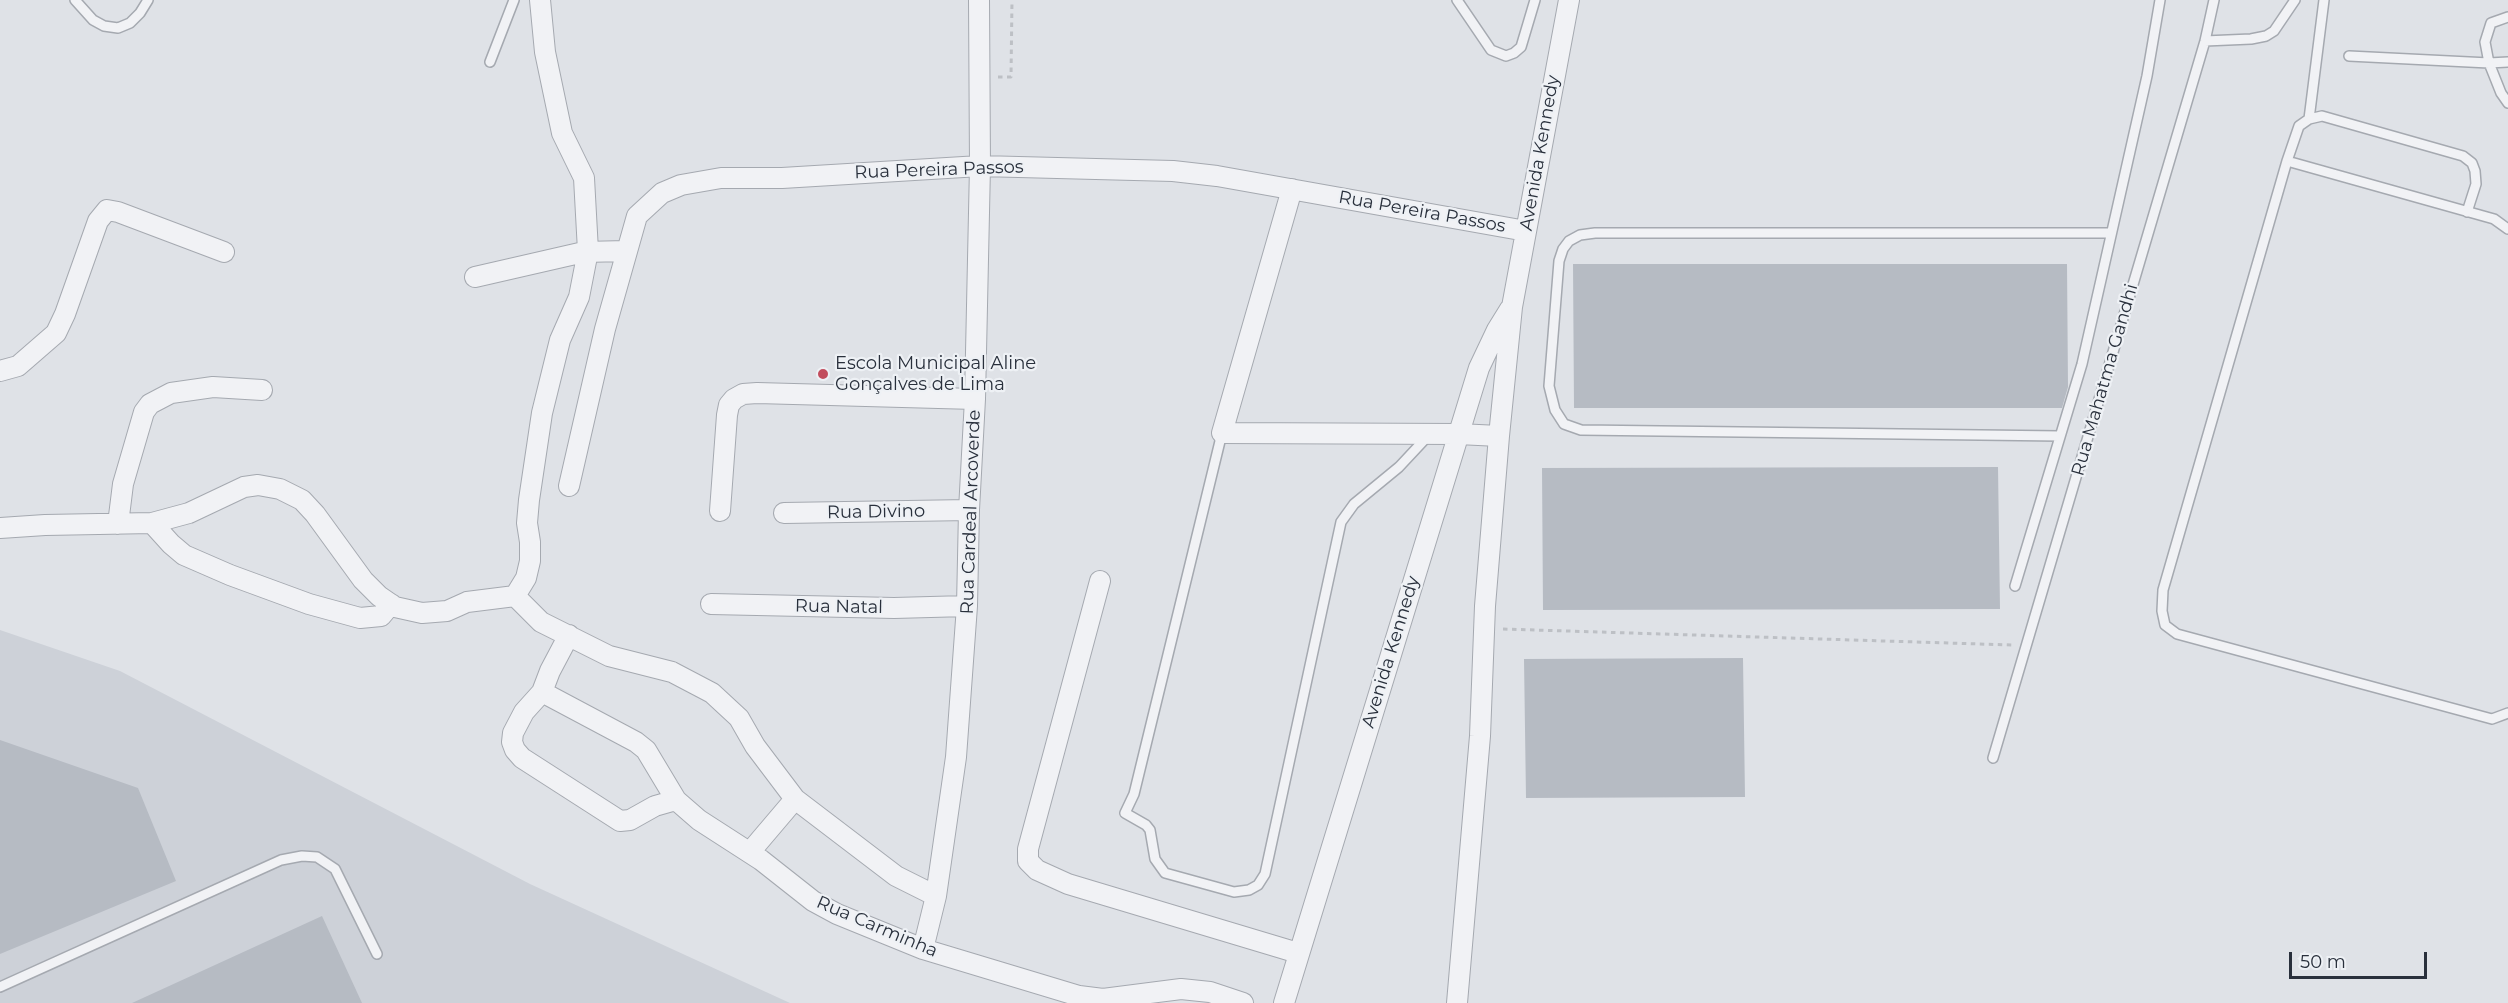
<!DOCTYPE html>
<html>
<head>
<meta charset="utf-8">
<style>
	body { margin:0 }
	#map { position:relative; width:2508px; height:1003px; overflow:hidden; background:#dfe2e7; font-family:Montserrat,sans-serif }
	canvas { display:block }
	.scale { position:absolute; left:2289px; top:952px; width:138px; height:27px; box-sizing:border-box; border:3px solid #29303c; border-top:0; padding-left:8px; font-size:18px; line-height:21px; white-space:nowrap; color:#29303c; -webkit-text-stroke:4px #eef1f5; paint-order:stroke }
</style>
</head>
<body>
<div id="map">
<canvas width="2508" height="1003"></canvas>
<div class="scale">50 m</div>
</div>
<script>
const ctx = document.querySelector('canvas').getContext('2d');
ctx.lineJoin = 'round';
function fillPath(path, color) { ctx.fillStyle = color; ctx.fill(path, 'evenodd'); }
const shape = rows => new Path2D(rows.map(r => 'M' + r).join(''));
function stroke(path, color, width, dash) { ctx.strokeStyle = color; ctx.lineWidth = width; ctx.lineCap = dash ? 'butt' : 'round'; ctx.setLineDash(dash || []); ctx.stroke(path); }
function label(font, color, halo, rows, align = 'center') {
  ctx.font = font + ' Montserrat,sans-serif'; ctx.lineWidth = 4.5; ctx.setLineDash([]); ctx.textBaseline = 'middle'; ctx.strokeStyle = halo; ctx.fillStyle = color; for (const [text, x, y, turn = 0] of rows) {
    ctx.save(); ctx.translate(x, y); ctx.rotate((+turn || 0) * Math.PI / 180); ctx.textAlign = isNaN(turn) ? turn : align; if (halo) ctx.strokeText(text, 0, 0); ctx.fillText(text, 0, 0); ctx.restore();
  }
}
fillPath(shape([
	[0,630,120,671,530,884,790,1003,0,1003]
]), '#cdd1d8');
fillPath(shape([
	[1573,264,2067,264,2068,387,2062,408,1574,408],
	[1998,467,2000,609,1543,610,1542,468],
	[1743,658,1745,797,1526,798,1524,659],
	[0,740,138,788,176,881,0,954],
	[322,916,362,1003,132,1003]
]), '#b6bbc3');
const lane = shape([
	[75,0,93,20,104,26,118,28,130,23,140,13,148,0],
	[1457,0,1491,50,1506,56,1514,53,1521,47,1535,0],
	[2508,17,2491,23,2485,42,2489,63,2508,62],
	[2205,41,2251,39,2266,36,2274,31,2295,0],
	[2349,56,2489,63,2501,93,2508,103],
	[490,62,514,0],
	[2309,119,2324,0],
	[2287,161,2299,126,2309,119,2322,116,2463,156,2472,163,2475,171,2476,184,2467,212],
	[2508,229,2494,219,2287,161,2163,590,2162,611,2165,625,2177,634,2492,719,2508,713],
	[1222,433,1134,794,1125,813,1146,825,1150,830,1155,859,1165,873,1234,892,1249,890,1258,885,1265,874,1341,522,1354,504,1399,467,1428,436],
	[2060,436,1581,430,1564,424,1555,410,1549,386,1559,261,1563,249,1569,241,1580,235,1595,233,2110,233],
	[2015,586,2082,364,2147,76,2160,0],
	[1993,758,2205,41,2214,0],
	[0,987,281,860,302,856,317,857,335,869,377,954]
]);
const street = shape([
	[1292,189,1222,433,1458,434,1499,436],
	[475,277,584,252,626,251],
	[0,371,18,366,56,333,65,314,98,221,107,210,118,212,224,252],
	[569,486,605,329,637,216,662,193,681,185,721,178,782,178,980,166,1173,171,1217,176,1526,231],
	[720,511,727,415,729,405,734,399,743,394,757,393,975,399],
	[784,513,969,510],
	[152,523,171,544,184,555,230,575,309,604,360,618,381,616,391,604],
	[118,524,123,484,144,412,150,404,171,393,213,387,262,390],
	[0,528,45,525,152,523,189,513,244,487,258,485,280,489,302,500,315,514,363,580,379,596,395,607,422,613,447,611,467,602,515,596,541,622,609,656,672,672,712,693,739,718,755,746,795,799,896,876,936,896],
	[1100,581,1028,849,1028,861,1037,870,1068,884,1298,953],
	[515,596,526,578,530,561,530,542,527,523,529,500,542,413,560,340,579,297,588,251,584,178,562,133,545,52,540,0],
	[711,604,894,608,967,606],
	[569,635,550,671,542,692,524,712,513,733,512,742,515,750,522,758,620,821,630,820,655,806,676,800],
	[542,692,636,742,646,750,676,800,699,820,761,860,813,901,837,914,923,949,1079,996,1103,999,1181,989,1210,992,1243,1003],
	[750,852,795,799],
	[923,949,936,896,956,757,967,606,969,510,975,399,980,166,979,0],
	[1284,1003,1479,368,1497,330,1510,309],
	[1457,1003,1480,736,1485,606,1499,436,1512,307,1569,0]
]);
stroke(lane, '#a5a9b0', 12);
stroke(street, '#a5a9b0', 22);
stroke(shape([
	[998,77,1011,77,1012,0],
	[1503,629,2012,645]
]), '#bdc0c5', 3, [4.5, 4.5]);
stroke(lane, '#f1f2f5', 9);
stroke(street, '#f1f2f5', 20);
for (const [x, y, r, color] of [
	[823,374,6,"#c24d5d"]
]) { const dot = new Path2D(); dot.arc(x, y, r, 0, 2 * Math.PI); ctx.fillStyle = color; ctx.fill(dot); stroke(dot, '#eef1f5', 2); }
label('18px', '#29303c', '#eef1f5', [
	["Avenida Kennedy",1540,153,-80],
	["Rua Pereira Passos",939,170,-2],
	["Rua Pereira Passos",1422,212,10],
	["Rua Mahatma Gandhi",2105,380,-74],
	["Rua Divino",876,512,-1],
	["Rua Cardeal Arcoverde",971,512,-88],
	["Rua Natal",839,607,1],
	["Avenida Kennedy",1391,652,-73],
	["Rua Carminha",877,927,23]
]);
label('18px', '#29303c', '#eef1f5', [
	["Escola Municipal Aline",835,364],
	["Gonçalves de Lima",835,385]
], 'left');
</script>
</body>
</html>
